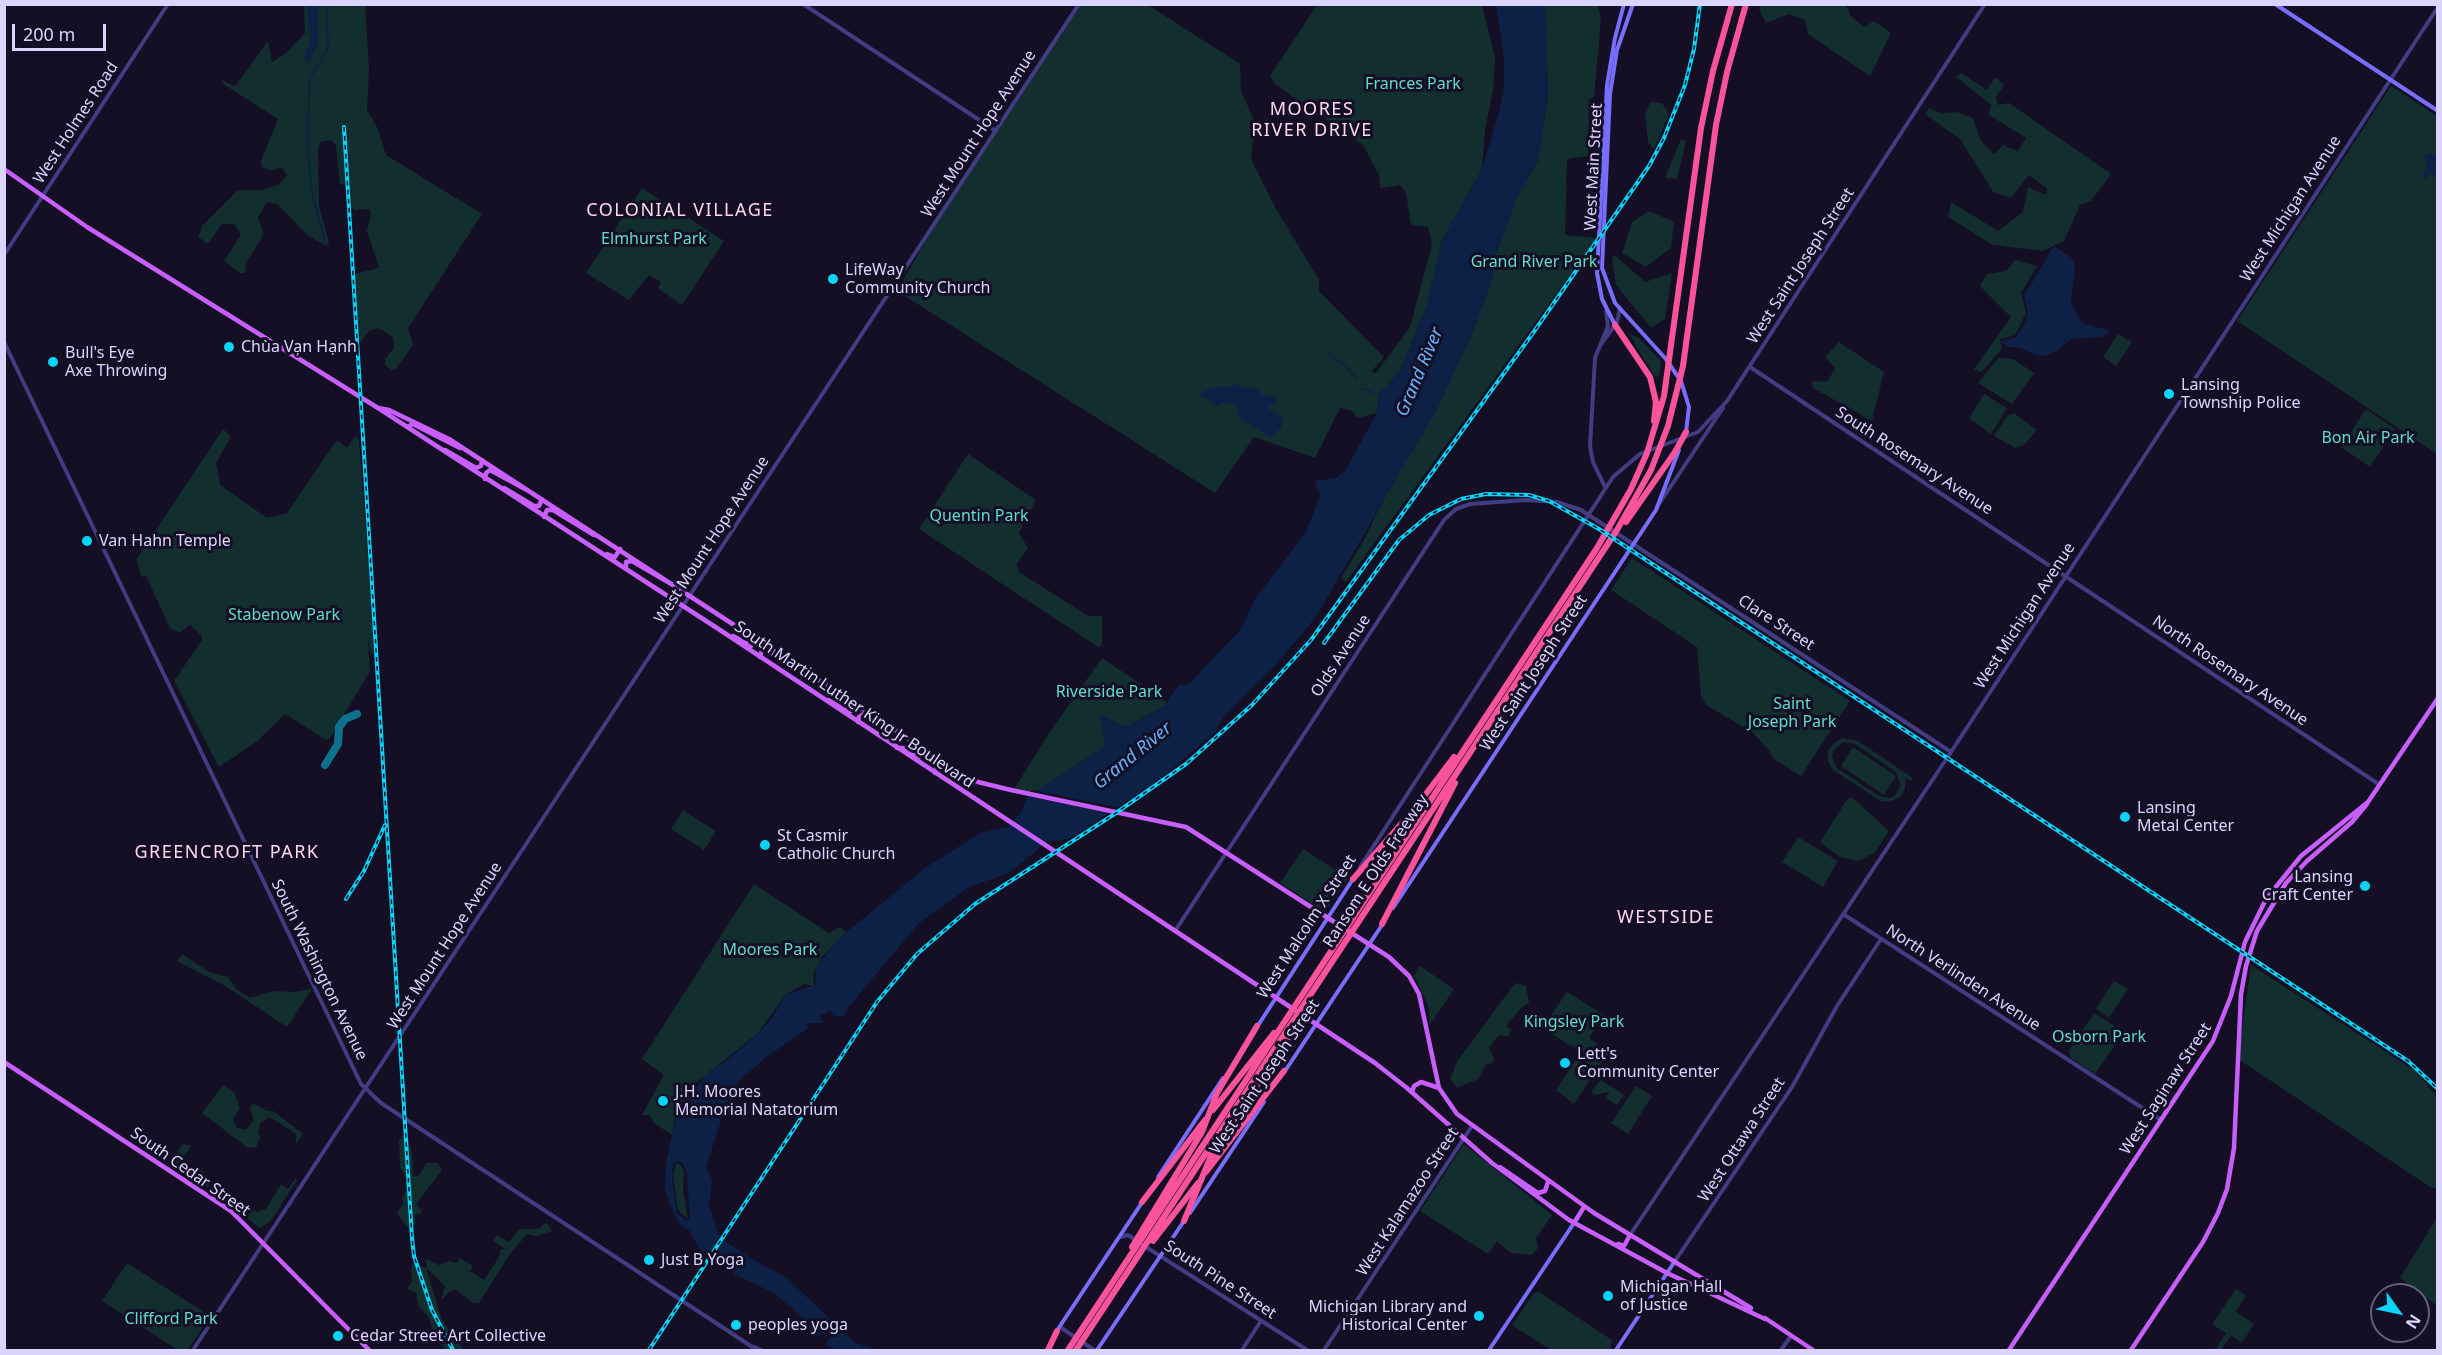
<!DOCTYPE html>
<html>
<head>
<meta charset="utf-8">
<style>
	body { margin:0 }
	#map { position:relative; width:2442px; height:1355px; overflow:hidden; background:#140f25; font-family:"Noto Sans",sans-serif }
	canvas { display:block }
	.frame { position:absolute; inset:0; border:6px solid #dbd5fe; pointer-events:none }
	.north { position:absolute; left:2370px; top:1283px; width:60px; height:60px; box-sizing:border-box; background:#140f25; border:2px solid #645e7c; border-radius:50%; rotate:123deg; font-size:16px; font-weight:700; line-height:24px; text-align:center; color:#dbd5fe }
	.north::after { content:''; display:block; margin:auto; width:21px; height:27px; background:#07d4f8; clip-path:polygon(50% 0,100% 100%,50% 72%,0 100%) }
	.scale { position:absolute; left:12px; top:24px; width:94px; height:27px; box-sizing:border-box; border:3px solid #dbd5fe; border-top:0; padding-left:8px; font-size:18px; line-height:21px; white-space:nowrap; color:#dbd5fe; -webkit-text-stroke:4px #140f25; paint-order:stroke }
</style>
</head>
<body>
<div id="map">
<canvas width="2442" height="1355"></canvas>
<div class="frame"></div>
<div class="north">N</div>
<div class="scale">200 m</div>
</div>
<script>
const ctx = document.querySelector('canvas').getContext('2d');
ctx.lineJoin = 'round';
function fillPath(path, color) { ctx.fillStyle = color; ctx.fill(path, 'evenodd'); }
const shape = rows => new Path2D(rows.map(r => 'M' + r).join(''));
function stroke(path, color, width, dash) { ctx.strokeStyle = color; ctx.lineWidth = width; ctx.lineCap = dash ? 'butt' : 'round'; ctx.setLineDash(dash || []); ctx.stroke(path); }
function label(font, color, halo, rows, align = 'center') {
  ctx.font = font + ' "Noto Sans",sans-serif'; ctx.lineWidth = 6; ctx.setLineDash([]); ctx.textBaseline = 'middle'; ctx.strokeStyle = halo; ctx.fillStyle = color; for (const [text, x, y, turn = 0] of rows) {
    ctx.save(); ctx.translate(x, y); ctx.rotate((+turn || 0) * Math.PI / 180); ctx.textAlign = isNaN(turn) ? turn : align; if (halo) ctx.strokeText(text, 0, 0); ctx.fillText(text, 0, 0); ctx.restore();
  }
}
fillPath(shape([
	[304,5,365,5,369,71,367,110,378,129,386,155,482,214,408,328,413,345,396,369,392,370,385,365,385,359,394,348,393,337,378,328,369,331,360,343,354,274,379,268,367,231,371,214,369,209,355,210,350,207,349,186,340,184,336,145,331,140,320,142,318,151,319,205,329,243,326,246,307,235,277,204,267,202,258,218,264,234,246,263,245,273,240,273,224,261,241,235,234,224,222,224,208,244,198,237,202,226,238,190,263,190,280,184,287,175,281,167,272,171,262,167,261,161,278,119,223,84,222,80,234,86,237,84,268,41,272,62,286,53,305,33],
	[1079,5,1148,5,1240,64,1241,91,1255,122,1251,159,1276,209,1319,280,1319,291,1384,357,1371,372,1376,373,1410,327,1432,244,1428,227,1411,225,1406,193,1400,185,1380,188,1379,175,1363,145,1275,84,1270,76,1317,5,1482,5,1495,57,1493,91,1485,129,1482,169,1442,241,1427,305,1400,371,1379,395,1377,413,1357,418,1352,411,1340,408,1315,458,1254,437,1215,493,897,291,938,219],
	[1545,5,1598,5,1601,19,1594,97,1589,99,1588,156,1567,159,1565,235,1597,238,1346,582,1341,578,1364,540,1390,486,1435,412,1471,336,1491,282,1496,254,1516,199,1538,160,1548,96],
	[1761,5,1846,5,1851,16,1864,27,1874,21,1891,33,1870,76,1808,34,1805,20,1789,14,1766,23,1759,9],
	[1961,73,1987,90,1995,77,2004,85,1996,97,1998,105,2009,103,2111,174,2091,201,2080,205,2064,241,2043,251,1993,245,1948,217,1951,202,1998,231,2023,212,2028,187,2046,195,2047,189,2029,175,2011,198,1993,192,1960,139,1925,114,1929,108,1940,113,1957,112,1973,118,1981,141,1994,154,2003,145,2018,151,2026,138,1989,115,1991,105,1956,77],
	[2391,86,2437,116,2437,454,2237,321],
	[1650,102,1662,103,1669,114,1654,149,1648,142,1645,115],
	[1681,139,1686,141,1677,179,1665,178],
	[642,188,724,241,682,305,658,288,661,282,649,275,629,300,586,273],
	[1649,211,1674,222,1671,248,1646,267,1622,253,1632,222],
	[1616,256,1645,282,1672,273,1665,319,1651,328,1616,285,1612,257],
	[2015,260,2037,266,2021,293,2026,313,2015,335,2000,339,2002,349,1981,372,1974,369,2011,317,1980,286,1987,274,2006,271],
	[1629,334,1639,338,1661,361,1659,376,1655,377],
	[2118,334,2132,342,2116,366,2103,357],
	[1839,342,1884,372,1872,421,1813,388,1812,381,1827,382,1835,368,1825,357],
	[1998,358,2013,359,2034,373,2012,404,1978,383],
	[1984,394,2007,408,1991,434,1969,418],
	[2366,409,2395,429,2370,467,2341,447],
	[2014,413,2037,430,2024,445,2015,448,1994,436,2008,415],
	[223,429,231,437,216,463,220,485,267,518,287,513,334,444,338,441,347,448,356,435,359,441,375,652,371,654,368,640,370,671,330,738,326,740,285,714,256,742,219,767,174,681,202,640,202,636,190,625,180,633,170,628,146,576,142,577,136,560],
	[968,454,1036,500,1019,533,1028,548,1017,564,1019,572,1088,616,1102,616,1102,645,1098,647,919,529],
	[1632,558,1850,701,1801,776,1774,759,1768,749,1752,732,1706,705,1701,696,1697,647,1611,590],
	[1102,658,1166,701,1167,705,1126,727,1100,715,1106,746,1031,795,1013,791,1047,736],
	[1842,738,1858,741,1913,778,1911,781,1905,778,1905,789,1901,796,1894,800,1882,802,1833,770,1828,761,1828,751,1834,743],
	[1843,742,1855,744,1896,772,1901,786,1895,795,1890,798,1879,796,1837,768,1832,757,1833,751],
	[1853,747,1896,776,1884,795,1841,766],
	[1848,798,1853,798,1889,831,1875,852,1858,861,1840,857,1820,842],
	[683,810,716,831,704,850,671,829],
	[1798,837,1838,861,1823,887,1782,862],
	[1303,849,1348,878,1329,907,1322,910,1280,883],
	[754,884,829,933,840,927,846,932,822,957,813,975,814,986,804,984,785,995,758,1033,696,1083,682,1103,681,1113,674,1121,672,1135,654,1123,649,1115,642,1115,664,1075,642,1059],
	[182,954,209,972,228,977,236,989,250,998,272,991,292,992,312,989,287,1027,227,987,177,961],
	[2251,965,2417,1072,2437,1097,2437,1189,2430,1187,2238,1059],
	[1420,966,1454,989,1430,1025,1428,1005,1414,976],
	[2114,981,2128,989,2109,1018,2096,1009],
	[1515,983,1526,986,1529,1003,1521,1008,1506,1026,1511,1030,1508,1037,1499,1035,1489,1047,1494,1058,1492,1063,1486,1064,1478,1079,1457,1088,1450,1078,1458,1060],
	[1567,992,1604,1015,1589,1038,1609,1052,1574,1104,1556,1090,1581,1052,1542,1028],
	[2094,1013,2124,1032,2095,1074,2071,1058,2069,1051],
	[1601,1080,1624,1095,1617,1105,1605,1098,1609,1092,1596,1095,1591,1092],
	[223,1085,234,1092,240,1108,233,1120,237,1128,246,1130,254,1120,250,1109,252,1103,267,1111,273,1111,303,1134,296,1144,296,1134,270,1117,260,1123,258,1133,261,1137,256,1147,248,1148,202,1113],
	[1636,1086,1652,1096,1628,1134,1611,1123],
	[402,1136,408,1137,412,1154,413,1176,418,1176,427,1163,437,1163,442,1170,417,1203,422,1213,415,1215,415,1224,410,1231,397,1213,404,1203,402,1198,406,1190,406,1178,400,1167,399,1141],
	[183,1144,191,1146,181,1161,191,1168,193,1165,204,1172,202,1176,211,1182,208,1188,170,1164],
	[1464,1144,1552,1215,1536,1238,1538,1248,1532,1255,1511,1253,1497,1241,1488,1254,1420,1211],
	[676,1163,680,1164,684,1171,683,1190,688,1219,678,1210,673,1176],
	[295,1179,297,1180,270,1222,259,1228,227,1201,231,1194,257,1212,266,1209,281,1184,288,1189],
	[2437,1217,2437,1306,2400,1278],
	[546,1222,552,1231,536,1236,527,1234,510,1254,479,1303,473,1303,456,1290,450,1291,441,1300,445,1286,427,1269,426,1259,439,1265,449,1261,457,1263,460,1258,473,1266,470,1271,484,1280,499,1257,501,1249,505,1249,493,1241,497,1235,509,1242,519,1229,539,1229],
	[127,1263,210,1316,188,1350,178,1350,102,1301],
	[414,1263,426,1268,442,1320,464,1350,446,1350,434,1334,429,1317,418,1306,416,1292,407,1289,412,1282,411,1267],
	[2236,1289,2246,1296,2236,1312,2254,1324,2242,1343,2231,1336,2221,1350,2215,1350,2226,1333,2212,1324],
	[1539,1292,1612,1340,1610,1350,1551,1350,1512,1325,1534,1293]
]), '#132e2f');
fillPath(shape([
	[307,5,318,5,318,45,309,62,304,59,311,38],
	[1496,5,1545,5,1548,96,1538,160,1516,199,1496,254,1491,282,1471,336,1435,412,1316,617,1273,668,1224,716,1216,731,1159,780,1071,838,1047,842,1009,873,969,887,919,923,847,1009,845,1016,834,1016,830,1010,820,1016,824,1023,806,1023,808,1028,765,1058,741,1079,730,1093,706,1167,712,1180,709,1205,718,1233,720,1238,756,1261,787,1278,855,1343,879,1350,835,1350,820,1341,811,1325,774,1293,734,1274,730,1265,719,1262,699,1248,689,1230,682,1227,673,1213,665,1190,666,1163,675,1121,681,1113,683,1103,709,1071,722,1064,759,1033,772,1018,785,995,815,985,816,968,837,940,925,868,982,832,1008,827,1022,811,1027,797,1106,746,1099,714,1126,727,1167,705,1169,698,1179,685,1189,684,1241,629,1255,599,1306,532,1320,496,1315,481,1335,478,1345,471,1377,413,1379,395,1400,371,1427,305,1442,241,1482,169,1499,112,1504,88,1504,58],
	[676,1161,682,1162,687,1172,690,1219,686,1221,677,1213,672,1180,673,1165],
	[2430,154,2437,156,2437,177,2430,173,2425,179,2422,176,2427,167,2424,156],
	[2054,246,2073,259,2075,270,2071,303,2082,323,2111,331,2102,337,2071,339,2058,350,2045,356,2035,355,2021,348,2008,347,2000,341,2015,338,2024,326,2028,311,2024,296],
	[1236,383,1242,388,1254,387,1262,394,1277,398,1278,402,1269,405,1269,409,1284,418,1281,428,1270,437,1238,417,1237,404,1223,403,1215,407,1210,400,1200,397,1202,392,1216,387,1231,387]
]), '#0d2046');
fillPath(shape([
	[1032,790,1121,808,1112,814,1026,796],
	[832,1318,839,1324,825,1345,817,1340]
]), '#140f25');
stroke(shape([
	[326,244,312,193,308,156,309,81,328,48,327,4],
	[1327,352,1329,355,1344,364,1357,379],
	[1361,388,1379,395]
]), '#0d2046', 1.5);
stroke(shape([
	[325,765,338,744,339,727,345,719,357,714]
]), '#0e728e', 8);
stroke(shape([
	[803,4,996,131],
	[4,255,168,4],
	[4,342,361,1084,381,1103,754,1348],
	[1602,343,1617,322,1620,308],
	[1750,367,2380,785],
	[1727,401,1985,4],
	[1605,487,1593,462,1590,446,1595,358,1608,326,1606,311],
	[1659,504,1723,408],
	[1360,867,1613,477,1640,454,1698,432,1727,401],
	[1843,914,2161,1120],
	[1175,931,1444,520,1456,509,1470,504,1526,500,1557,502,1581,510,1951,752],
	[1630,1235,1951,752,2438,7],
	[1120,1237,1128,1235,1137,1241],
	[1143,1245,1307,1350],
	[1675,1261,1792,1087,1837,1006,1881,939],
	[1060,1327,1094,1350],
	[193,1350,1079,4],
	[755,1350,755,1347,761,1350],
	[1242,1350,1261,1321],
	[1324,1350,1472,1126],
	[1781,1350,1791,1336]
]), '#423c83', 4);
stroke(shape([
	[1633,4,1617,50,1610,94,1602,268,1615,303,1665,358,1681,381,1689,407,1686,432],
	[2275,4,2438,111],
	[1615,325,1602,299,1597,273,1607,85,1615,38,1624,4],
	[1393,908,1656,510,1679,450],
	[1257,1027,1353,879],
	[1285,1071,1382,925],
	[1158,1177,1223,1078],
	[1190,1213,1264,1102],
	[1056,1332,1143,1201],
	[1097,1350,1184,1221],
	[1489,1350,1574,1223],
	[1616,1350,1675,1261]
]), '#796efb', 4);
stroke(shape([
	[4,169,87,227,378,408,720,630,1375,1063,1407,1088,1492,1163,1569,1220,1667,1273,1765,1319],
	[378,408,389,410,449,439,964,775,978,782,1011,790,1186,827,1389,957,1409,976,1419,994,1439,1088,1457,1114,1594,1213,1751,1308],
	[407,427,413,424,460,448],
	[445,450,476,468,481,466,482,460],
	[485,479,486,473,490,470,525,489],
	[504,488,534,506,539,506,542,499],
	[544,517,547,510,553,510,594,535],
	[607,554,615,557,620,549],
	[626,569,626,562,632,561,673,585],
	[733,636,751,646,755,637],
	[760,657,762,650,767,650,796,668,803,670],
	[828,700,849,712,854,710,855,704],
	[858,722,859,717,864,714,881,722],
	[897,748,903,748,919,757,923,754,923,749],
	[935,773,937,766,941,765,961,775],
	[4,1062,231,1211,369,1350],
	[1412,1092,1414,1086,1421,1082,1439,1088],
	[1500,1167,1538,1193,1545,1191,1548,1182],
	[1574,1223,1584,1207],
	[1618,1244,1624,1246,1630,1235],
	[1765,1318,1813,1350],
	[2009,1350,2213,1041,2231,996,2245,942,2266,899,2301,856,2368,802,2438,698],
	[2131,1350,2203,1242,2218,1213,2227,1189,2234,1148,2241,994,2246,966,2257,931,2286,883,2307,861,2352,822,2367,804]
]), '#c85ffb', 4.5);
stroke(shape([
	[1615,325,1650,377,1656,402,1654,421],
	[1626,522,1675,452,1686,432],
	[1353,879,1416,807,1454,757],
	[1382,924,1455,783],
	[1213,1110,1274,1033],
	[1206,1172,1284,1071],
	[1142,1202,1205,1120],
	[1184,1221,1211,1156,1297,1024],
	[1153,1241,1198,1183],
	[1132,1247,1202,1132,1217,1093,1257,1026],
	[1048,1350,1057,1331],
	[1068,1350,1597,548,1631,489,1647,453,1664,396,1701,128,1713,71,1732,4],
	[1076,1350,1617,530,1651,470,1668,426,1683,366,1716,125,1727,72,1746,4]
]), '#fa539b', 6);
const rail = shape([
	[344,127,412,1238,414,1256,432,1310,453,1350],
	[1324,643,1399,540,1429,515,1461,499,1486,494,1529,495,1549,501,1599,529,2408,1061,2438,1089],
	[346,899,364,871,385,825],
	[649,1350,877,1002,917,954,975,904,1113,815,1186,764,1252,705,1311,640,1533,333,1649,166,1664,138,1685,85,1694,49,1700,4]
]);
stroke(rail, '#07d4f8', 4);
stroke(rail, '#140f25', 1.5, [4.5]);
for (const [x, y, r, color] of [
	[833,279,6,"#07d4f8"],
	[229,347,6,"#07d4f8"],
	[53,362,6,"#07d4f8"],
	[2169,394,6,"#07d4f8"],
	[87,541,6,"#07d4f8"],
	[2125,817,6,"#07d4f8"],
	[765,845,6,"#07d4f8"],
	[2365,886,6,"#07d4f8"],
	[1565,1063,6,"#07d4f8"],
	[663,1101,6,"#07d4f8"],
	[649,1260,6,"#07d4f8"],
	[1608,1296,6,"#07d4f8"],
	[1479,1316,6,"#07d4f8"],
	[736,1325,6,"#07d4f8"],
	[338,1336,6,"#07d4f8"]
]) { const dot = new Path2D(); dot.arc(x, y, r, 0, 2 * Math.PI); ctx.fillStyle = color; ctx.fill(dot); stroke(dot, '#140f25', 2); }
label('16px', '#62dcc4', '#140f25', [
	["Frances Park",1413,84],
	["Elmhurst Park",654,239],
	["Grand River Park",1534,262],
	["Bon Air Park",2368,438],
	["Quentin Park",979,516],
	["Stabenow Park",284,615],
	["Riverside Park",1109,692],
	["Saint",1792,704],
	["Joseph Park",1792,722],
	["Moores Park",770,950],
	["Kingsley Park",1574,1022],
	["Osborn Park",2099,1037],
	["Clifford Park",171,1319]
]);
label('16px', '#dbd5fe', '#140f25', [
	["West Holmes Road",76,123,-57],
	["West Mount Hope Avenue",979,134,-57],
	["West Main Street",1594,167,-87],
	["West Michigan Avenue",2291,209,-57],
	["West Saint Joseph Street",1801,266,-57],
	["South Rosemary Avenue",1914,461,33],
	["West Mount Hope Avenue",712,540,-57],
	["West Michigan Avenue",2025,616,-57],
	["Clare Street",1776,623,33],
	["Olds Avenue",1341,656,-57],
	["North Rosemary Avenue",2230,671,34],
	["West Saint Joseph Street",1534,673,-57],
	["South Martin Luther King Jr Boulevard",854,705,34],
	["Ransom E Olds Freeway",1376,871,-57],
	["West Malcolm X Street",1307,927,-57],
	["West Mount Hope Avenue",445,946,-57],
	["South Washington Avenue",319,970,64],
	["North Verlinden Avenue",1963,978,33],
	["West Saint Joseph Street",1265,1077,-56],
	["West Saginaw Street",2166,1089,-57],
	["West Ottawa Street",1742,1140,-57],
	["South Cedar Street",190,1172,35],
	["West Kalamazoo Street",1408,1202,-57],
	["South Pine Street",1220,1280,33]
]);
label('16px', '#dbd5fe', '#140f25', [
	["LifeWay",845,270],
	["Community Church",845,288],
	["Chùa Vạn Hạnh",241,347],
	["Bull's Eye",65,353],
	["Axe Throwing",65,371],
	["Lansing",2181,385],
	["Township Police",2181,403],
	["Van Hahn Temple",99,541],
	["Lansing",2137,808],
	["Metal Center",2137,826],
	["St Casmir",777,836],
	["Catholic Church",777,854],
	["Lansing",2353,877,"right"],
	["Craft Center",2353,895,"right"],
	["Lett's",1577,1054],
	["Community Center",1577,1072],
	["J.H. Moores",675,1092],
	["Memorial Natatorium",675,1110],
	["Just B Yoga",661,1260],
	["Michigan Hall",1620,1287],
	["of Justice",1620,1305],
	["Michigan Library and",1467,1307,"right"],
	["Historical Center",1467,1325,"right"],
	["peoples yoga",748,1325],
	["Cedar Street Art Collective",350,1336]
], 'left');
ctx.letterSpacing = '1.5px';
label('18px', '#fed7ee', '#140f25', [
	["MOORES",1312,110],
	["RIVER DRIVE",1312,131],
	["COLONIAL VILLAGE",680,211],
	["GREENCROFT PARK",227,853],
	["WESTSIDE",1666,918]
]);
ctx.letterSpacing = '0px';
label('italic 18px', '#66affb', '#140f25', [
	["Grand River",1420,372,-67],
	["Grand River",1133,756,-39]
]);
</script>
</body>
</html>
